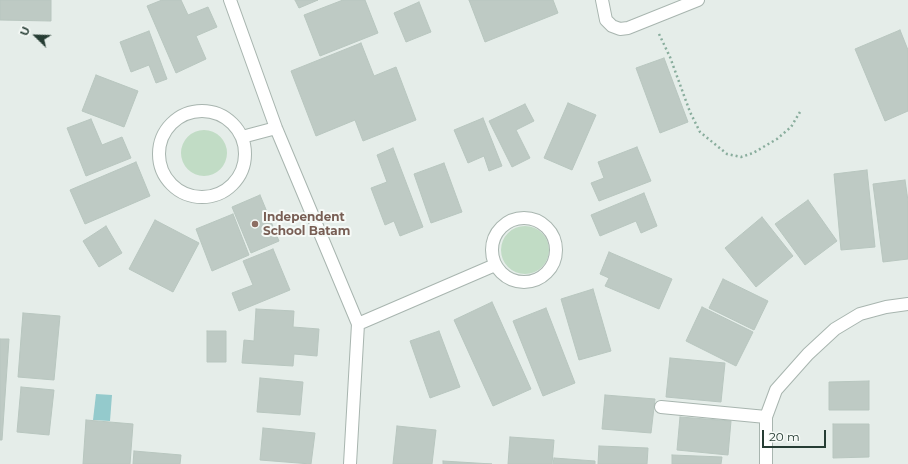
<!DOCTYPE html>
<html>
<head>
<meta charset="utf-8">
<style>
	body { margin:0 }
	#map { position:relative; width:908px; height:464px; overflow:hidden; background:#e5ede9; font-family:Montserrat,sans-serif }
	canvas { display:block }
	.north { position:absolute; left:16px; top:16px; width:40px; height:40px; -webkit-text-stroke:3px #f6faf7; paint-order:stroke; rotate:293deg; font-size:11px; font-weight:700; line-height:16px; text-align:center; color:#263d34 }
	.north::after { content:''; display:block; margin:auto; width:14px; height:18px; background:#263d34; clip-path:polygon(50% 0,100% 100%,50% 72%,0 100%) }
	.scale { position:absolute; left:762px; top:430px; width:64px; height:18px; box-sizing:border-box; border:2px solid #263d34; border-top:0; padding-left:5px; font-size:12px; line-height:14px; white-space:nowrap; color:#263d34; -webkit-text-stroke:3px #f6faf7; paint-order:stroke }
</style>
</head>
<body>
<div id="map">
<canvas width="908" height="464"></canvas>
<div class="north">U</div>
<div class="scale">20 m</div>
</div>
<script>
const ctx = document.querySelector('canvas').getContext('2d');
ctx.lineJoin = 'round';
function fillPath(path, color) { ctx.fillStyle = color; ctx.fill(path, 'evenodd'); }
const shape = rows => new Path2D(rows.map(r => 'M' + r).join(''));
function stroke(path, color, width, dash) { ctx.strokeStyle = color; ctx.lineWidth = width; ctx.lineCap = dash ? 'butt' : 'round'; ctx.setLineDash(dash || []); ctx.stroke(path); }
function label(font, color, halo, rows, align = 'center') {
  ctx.font = font + ' Montserrat,sans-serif'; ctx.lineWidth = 4; ctx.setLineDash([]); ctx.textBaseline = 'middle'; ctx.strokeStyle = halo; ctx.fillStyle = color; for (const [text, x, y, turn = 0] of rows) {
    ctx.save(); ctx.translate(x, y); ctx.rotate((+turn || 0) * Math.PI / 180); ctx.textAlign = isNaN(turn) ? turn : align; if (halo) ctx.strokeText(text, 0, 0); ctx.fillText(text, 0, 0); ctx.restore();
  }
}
fillPath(shape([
	'181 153a23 23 0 1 1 46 0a23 23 0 1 1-46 0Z',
	'501 250a24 24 0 1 1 48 0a24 24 0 1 1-48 0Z'
]), '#c1dcc5');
fillPath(shape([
	[96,394,112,395,110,421,93,420]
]), '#94cacc');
const building = shape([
	[0,0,51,0,51,21,0,20,0,0],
	[162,0,181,0,188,15,208,7,217,27,196,36,206,59,176,73,147,6,162,0],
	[295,0,318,0,299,8,295,0],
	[343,0,365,0,378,33,320,56,304,15,343,0],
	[469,0,553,0,558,13,485,42,469,0],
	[419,2,431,32,406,42,394,13,419,2],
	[900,30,908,50,908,111,885,121,855,49,900,30],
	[149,31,167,79,156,83,149,65,131,72,120,42,149,31],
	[361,43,374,76,396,67,416,120,363,141,355,120,316,136,291,71,361,43],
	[664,58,688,122,660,133,636,68,664,58],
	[96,75,138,91,124,127,82,111,96,75],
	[568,103,596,115,572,170,544,158,568,103],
	[525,104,534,121,516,130,530,158,512,167,489,121,525,104],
	[483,118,502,166,489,171,484,156,468,163,454,130,483,118],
	[91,119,102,145,122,137,131,158,86,176,67,128,91,119],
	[637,147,651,181,599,201,591,183,604,178,598,162,637,147],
	[393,148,423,227,400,236,394,221,385,225,371,188,387,182,377,155,393,148],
	[136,162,150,196,85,224,70,190,136,162],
	[444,163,462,212,431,223,414,174,444,163],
	[867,170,875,247,841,250,834,174,867,170],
	[905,180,908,201,908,259,883,262,873,184,905,180],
	[644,193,657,226,641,233,636,221,600,236,591,215,644,193],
	[260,195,279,241,251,253,232,207,260,195],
	[808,200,837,241,805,265,775,224,808,200],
	[233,214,249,255,212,271,196,229,233,214],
	[762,217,793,256,756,287,725,248,762,217],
	[155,220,199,243,173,292,129,269,155,220],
	[106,226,122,253,99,267,83,241,106,226],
	[273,249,290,290,239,311,232,293,253,285,243,261,273,249],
	[609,252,672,279,659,309,605,286,609,278,600,274,609,252],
	[723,279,768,301,754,330,709,308,723,279],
	[593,289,611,351,579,360,561,299,593,289],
	[492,302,531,389,493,406,454,320,492,302],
	[702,307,753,332,736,366,686,341,702,307],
	[546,308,575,383,543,396,513,321,546,308],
	[256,309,294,311,293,327,319,329,317,356,294,354,293,366,242,363,244,340,254,341,256,309],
	[23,313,60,316,54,380,18,377,23,313],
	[207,331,226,331,226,362,207,362,207,331],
	[439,331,460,387,430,398,410,341,439,331],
	[0,339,9,339,2,440,0,440,0,339],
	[670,358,725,363,721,402,666,397,670,358],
	[260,378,303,382,300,415,257,412,260,378],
	[869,381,869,410,829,410,829,382,869,381],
	[21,387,54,390,49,435,17,432,21,387],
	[605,395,655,399,651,433,602,429,605,395],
	[680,417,731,421,728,455,677,450,680,417],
	[86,420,133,424,130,464,83,464,86,420],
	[833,424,869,424,869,457,833,458,833,424],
	[397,426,436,430,432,464,393,464,397,426],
	[263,428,315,433,311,464,260,460,263,428],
	[510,437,554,440,552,464,508,464,510,437],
	[599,446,648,448,647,464,598,464,599,446],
	[134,451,181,455,180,464,133,464,134,451],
	[672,455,722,457,721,464,672,464,672,455],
	[554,458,595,461,595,464,553,464,554,458],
	[443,461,492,464,443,464,443,461]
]);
fillPath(building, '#becac4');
stroke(building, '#b8c6bf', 1);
const minor = shape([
	[230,0,276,128,358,324,350,464],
	[602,0,606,20,612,26,620,29,628,28,698,0],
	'159 154a43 43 0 1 1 86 0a43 43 0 1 1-86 0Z',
	[242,137,276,128],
	'492 250a32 32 0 1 1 64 0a32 32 0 1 1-64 0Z',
	[358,324,495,265],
	[661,407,766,417],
	[766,464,766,417,776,390,808,354,835,329,860,314,886,307,908,304]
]);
stroke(minor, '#a8b5af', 14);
stroke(shape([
	[659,34,670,57,690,112,700,132,727,154,741,157,753,153,777,139,791,127,800,112]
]), '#89ad9d', 2.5, [2, 3]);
stroke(minor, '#fff', 12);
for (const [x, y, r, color] of [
	[255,224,4,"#8d6e63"]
]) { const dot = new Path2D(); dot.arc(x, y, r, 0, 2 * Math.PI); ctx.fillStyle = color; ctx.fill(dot); stroke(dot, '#f6faf7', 1.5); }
label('bold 12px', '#785e54', '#f6faf7', [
	["Independent",263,217],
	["School Batam",263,231]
], 'left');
</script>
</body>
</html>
